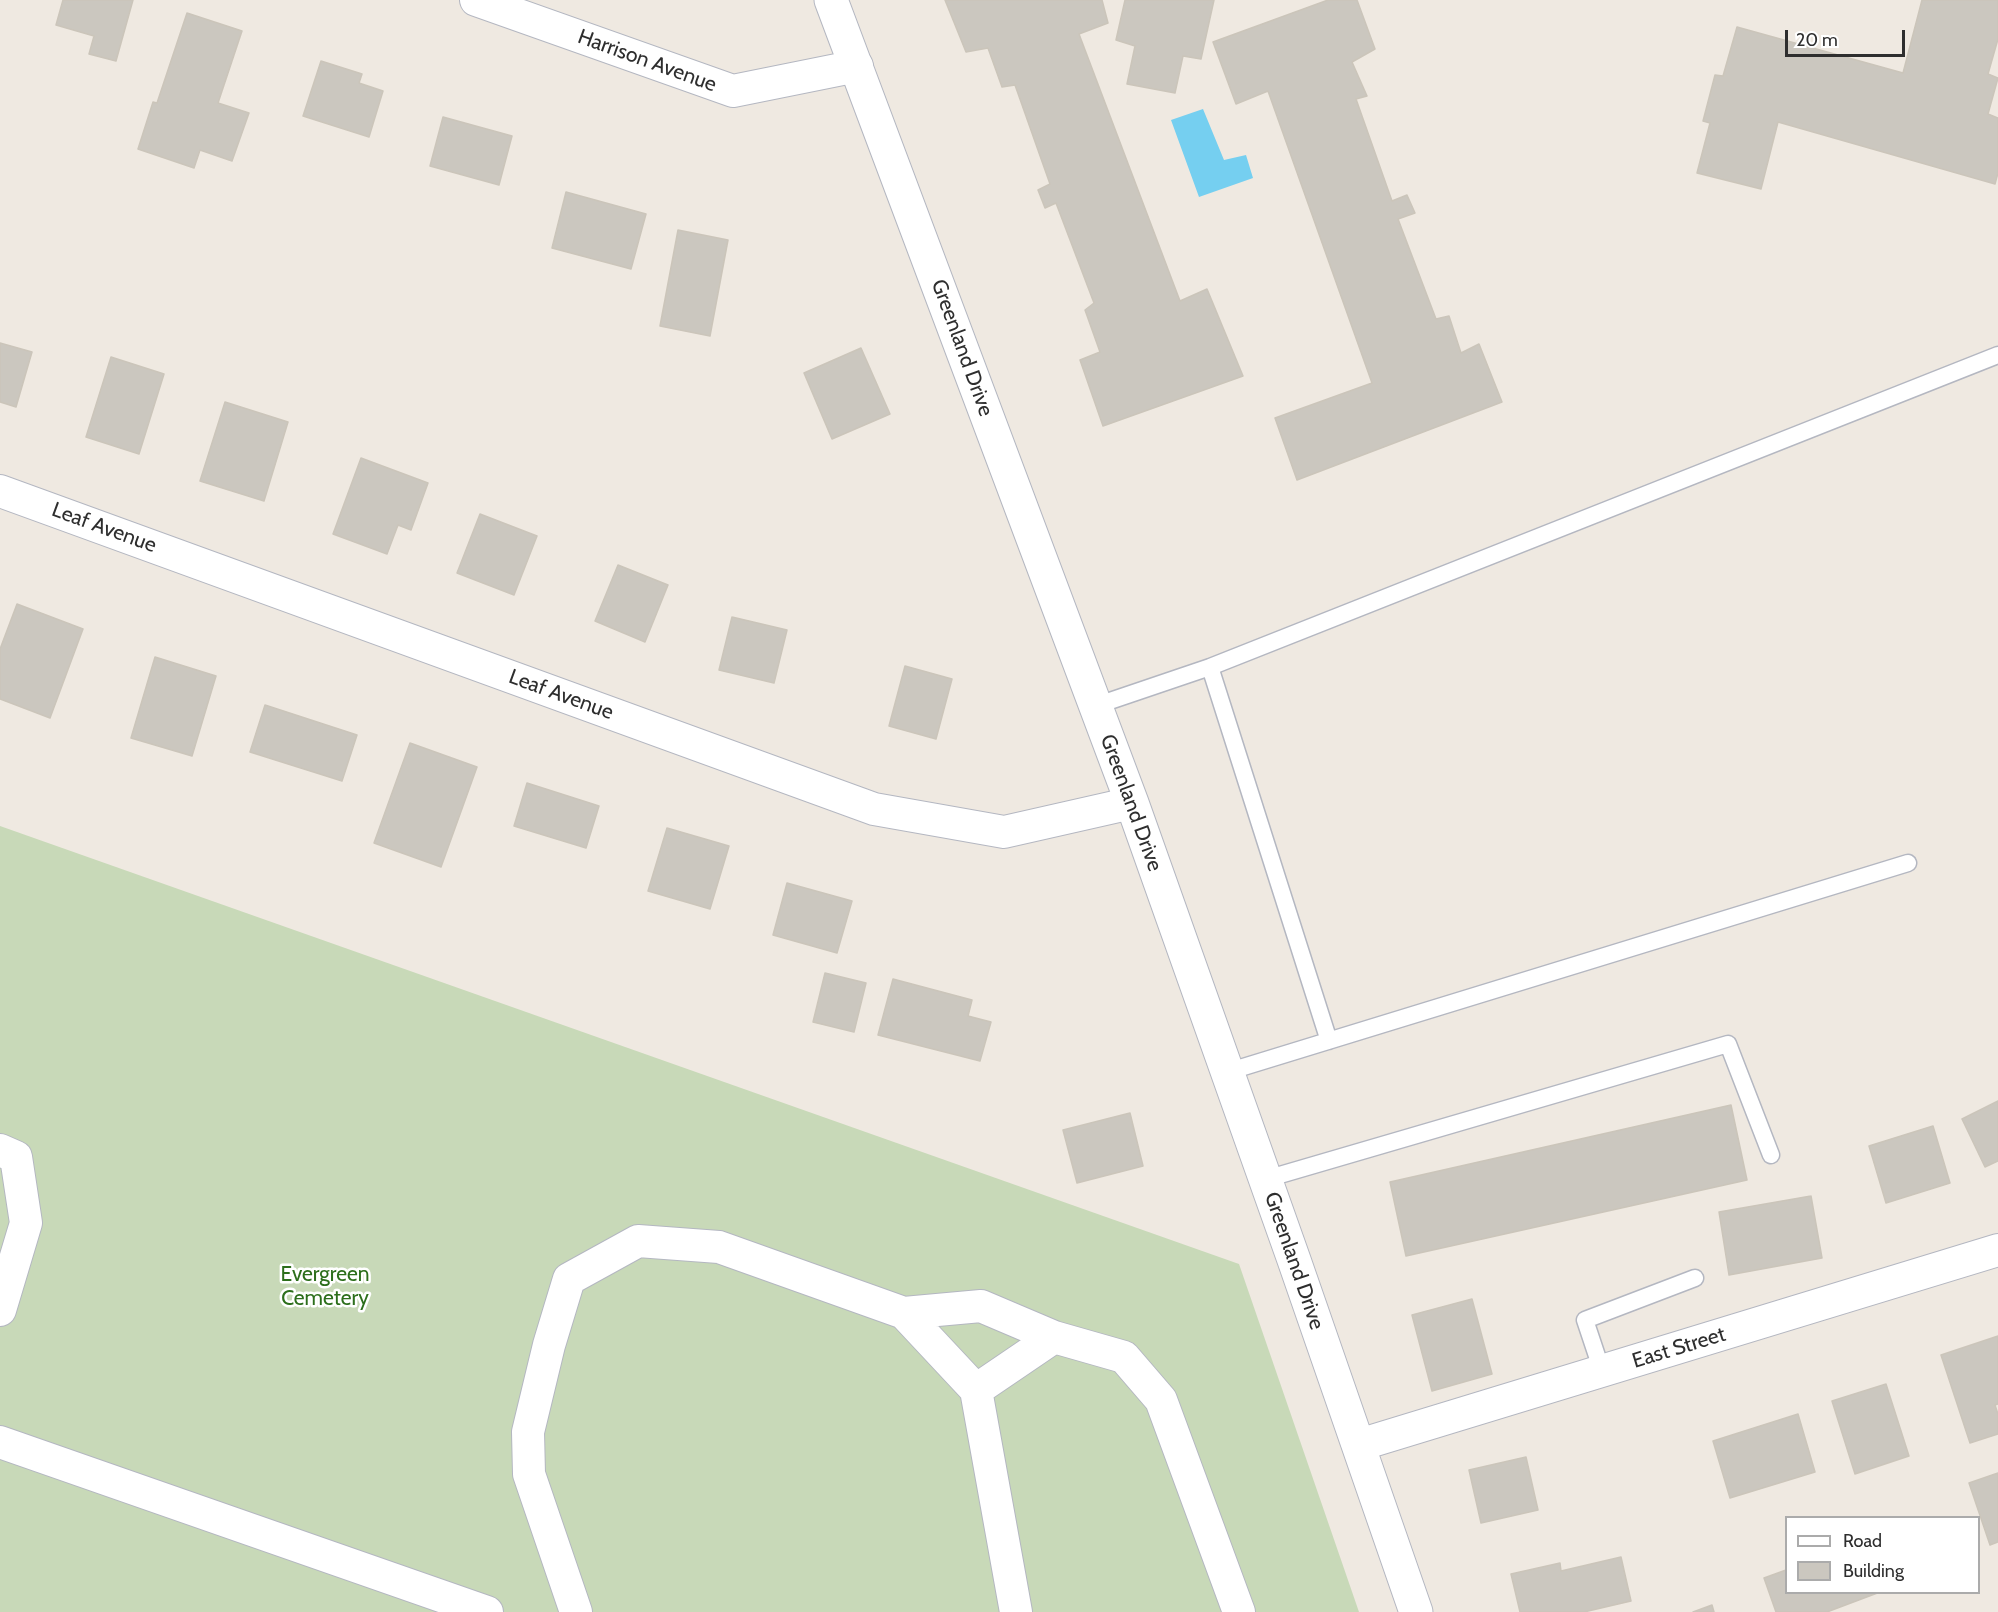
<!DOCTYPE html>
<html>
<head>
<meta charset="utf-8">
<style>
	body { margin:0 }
	#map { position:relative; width:1998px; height:1612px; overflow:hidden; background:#efe9e1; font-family:Cabin,sans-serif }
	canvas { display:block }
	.legend { position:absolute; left:1785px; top:1516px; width:195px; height:78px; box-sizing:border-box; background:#fff; border:2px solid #ababab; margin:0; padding:8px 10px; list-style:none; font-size:18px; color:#2e2e2e }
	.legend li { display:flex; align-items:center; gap:12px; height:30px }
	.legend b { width:30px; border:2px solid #ababab }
	.scale { position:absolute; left:1785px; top:30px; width:120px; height:27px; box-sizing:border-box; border:3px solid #2e2e2e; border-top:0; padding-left:8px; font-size:18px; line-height:21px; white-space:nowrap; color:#2e2e2e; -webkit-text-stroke:4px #fff; paint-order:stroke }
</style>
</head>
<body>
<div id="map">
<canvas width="1998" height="1612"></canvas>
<ul class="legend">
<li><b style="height:8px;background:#fff"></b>Road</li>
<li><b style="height:16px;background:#cbc7bf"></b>Building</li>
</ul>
<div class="scale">20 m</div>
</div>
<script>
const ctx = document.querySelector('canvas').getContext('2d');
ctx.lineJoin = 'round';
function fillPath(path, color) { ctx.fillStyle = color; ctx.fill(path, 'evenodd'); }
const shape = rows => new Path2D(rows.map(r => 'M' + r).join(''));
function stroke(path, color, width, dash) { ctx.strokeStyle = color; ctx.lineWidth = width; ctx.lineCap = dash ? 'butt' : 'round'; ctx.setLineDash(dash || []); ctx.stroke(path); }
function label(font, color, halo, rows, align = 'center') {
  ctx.font = font + ' Cabin,sans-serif'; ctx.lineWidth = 5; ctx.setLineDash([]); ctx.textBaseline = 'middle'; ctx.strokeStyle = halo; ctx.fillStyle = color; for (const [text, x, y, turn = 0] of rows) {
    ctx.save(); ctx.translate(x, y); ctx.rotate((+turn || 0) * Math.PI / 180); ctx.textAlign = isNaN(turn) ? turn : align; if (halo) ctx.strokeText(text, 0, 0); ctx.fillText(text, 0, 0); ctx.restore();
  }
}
fillPath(shape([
	[0,826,1239,1264,1359,1612,0,1612]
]), '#c8d9b8');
fillPath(shape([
	[1203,109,1224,160,1246,155,1253,178,1199,197,1171,120]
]), '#75cff0');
const building = shape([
	[63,0,133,0,116,61,89,54,94,36,56,25,63,0],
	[945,0,1102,0,1108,23,1079,34,1180,301,1207,289,1243,376,1103,426,1080,360,1100,352,1085,310,1094,303,1056,203,1045,208,1038,190,1050,184,1015,85,1002,87,988,48,966,52,945,0],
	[1125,0,1214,0,1201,59,1183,56,1175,93,1127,84,1135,46,1116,40,1125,0],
	[1328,0,1357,0,1375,49,1352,62,1367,96,1356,99,1392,201,1407,195,1415,213,1398,219,1436,319,1449,316,1461,353,1479,344,1502,402,1297,480,1275,418,1372,383,1268,91,1236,104,1213,42,1328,0],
	[1922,0,1998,0,1998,39,1988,74,1998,78,1988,114,1998,118,1998,173,1995,184,1778,122,1761,189,1697,173,1710,123,1703,121,1715,75,1723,76,1737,27,1903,73,1922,0],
	[187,13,242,31,218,103,249,113,232,161,200,150,194,168,138,149,153,102,157,103,187,13],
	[321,61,362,74,359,83,383,91,369,137,303,116,321,61],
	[443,117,512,136,499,185,430,166,443,117],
	[566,192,646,214,631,269,552,248,566,192],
	[678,230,728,240,710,336,660,326,678,230],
	[0,343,32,352,16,407,0,402,0,343],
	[861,348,890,414,832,439,804,373,861,348],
	[111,357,164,374,139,454,86,437,111,357],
	[225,402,288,422,264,501,200,481,225,402],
	[361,458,428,483,411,530,398,525,387,554,333,534,361,458],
	[480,514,537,536,514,595,457,573,480,514],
	[618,565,668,585,645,642,595,621,618,565],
	[17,604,83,629,50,718,0,699,0,649,17,604],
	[732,617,787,630,774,683,719,670,732,617],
	[155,657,216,676,192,756,131,738,155,657],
	[905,666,952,679,936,739,889,726,905,666],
	[265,705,357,735,342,781,250,752,265,705],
	[410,743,477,767,441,867,374,843,410,743],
	[527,783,599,806,586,848,514,826,527,783],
	[667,828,729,846,710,909,648,891,667,828],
	[787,883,852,901,837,953,773,935,787,883],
	[825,973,866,983,854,1032,813,1022,825,973],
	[893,979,972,1000,968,1016,991,1022,980,1061,878,1035,893,979],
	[1998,1101,1998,1161,1985,1167,1962,1119,1998,1101],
	[1731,1105,1747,1180,1406,1256,1390,1182,1731,1105],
	[1130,1113,1143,1166,1077,1183,1063,1130,1130,1113],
	[1933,1126,1950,1183,1886,1203,1869,1146,1933,1126],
	[1811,1196,1822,1258,1729,1275,1719,1212,1811,1196],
	[1472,1299,1492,1374,1432,1391,1412,1315,1472,1299],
	[1998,1336,1998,1404,1995,1405,1998,1414,1998,1434,1970,1443,1941,1355,1998,1336],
	[1886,1384,1909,1456,1855,1474,1832,1401,1886,1384],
	[1798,1414,1815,1472,1730,1498,1713,1441,1798,1414],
	[1526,1457,1538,1510,1481,1523,1469,1470,1526,1457],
	[1998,1473,1998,1542,1990,1545,1969,1483,1998,1473],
	[1621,1557,1631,1601,1584,1612,1520,1612,1511,1574,1560,1563,1561,1571,1621,1557],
	[1786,1570,1786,1592,1880,1592,1827,1612,1776,1612,1764,1578,1786,1570],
	[1712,1605,1714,1612,1693,1612,1712,1605]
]);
fillPath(building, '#cbc7bf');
stroke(building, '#cbc5ba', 1.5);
const lane = shape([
	[1210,667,1329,1041],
	[1095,706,1210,667,1998,355],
	[1227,1072,1908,863],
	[1266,1179,1728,1044,1771,1155],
	[1602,1371,1585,1320,1695,1278]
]);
const street = shape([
	[476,0,733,91,857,66],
	[0,491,874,809,1004,832,1132,803],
	[0,1150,16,1157,26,1223,0,1310],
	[904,1313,976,1390,1016,1612],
	[976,1390,1054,1337],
	[0,1442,487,1612],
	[1359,1445,1998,1250],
	[576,1612,529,1474,528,1432,549,1345,569,1279,638,1241,719,1247,904,1313,981,1306,1054,1337,1124,1357,1161,1400,1239,1612]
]);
const secondary = shape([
	[831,0,1132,803,1294,1260,1416,1612]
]);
stroke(lane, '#b4b7c1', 19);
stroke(street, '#b4b7c1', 34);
stroke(secondary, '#b4b7c1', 35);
stroke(lane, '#fff', 16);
stroke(street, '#fff', 32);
stroke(secondary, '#fff', 33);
label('21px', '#2e2e2e', '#fff', [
	["Harrison Avenue",647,61,20],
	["Greenland Drive",962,348,70],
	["Leaf Avenue",104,528,20],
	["Leaf Avenue",561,695,20],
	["Greenland Drive",1131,803,70],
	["Greenland Drive",1294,1261,71],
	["East Street",1679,1348,-17]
]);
label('21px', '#2c6e1b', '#fff', [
	["Evergreen",325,1275],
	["Cemetery",325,1299]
]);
</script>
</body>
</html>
